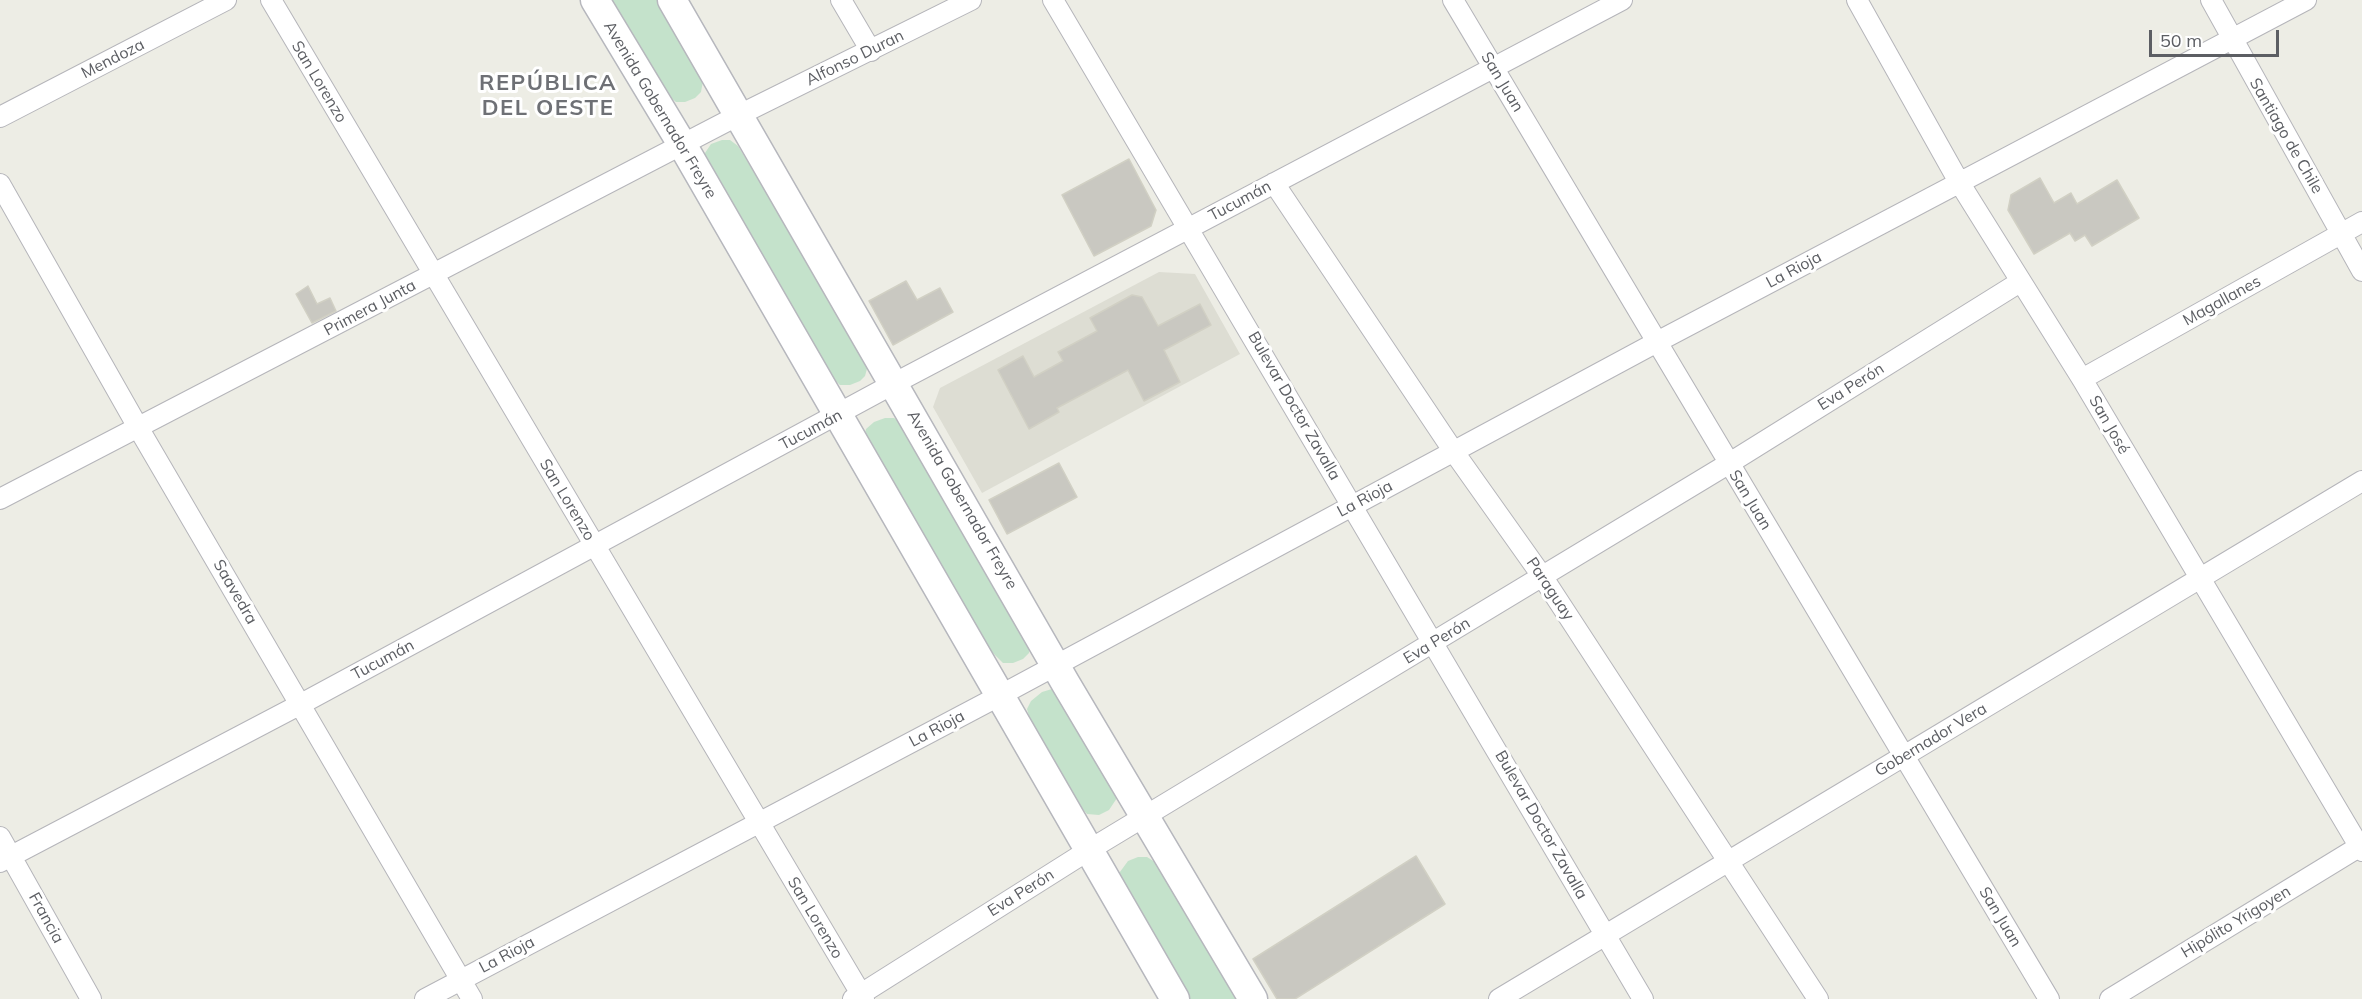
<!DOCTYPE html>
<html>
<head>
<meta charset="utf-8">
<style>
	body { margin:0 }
	#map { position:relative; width:2362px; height:999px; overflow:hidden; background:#edede5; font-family:Mulish,sans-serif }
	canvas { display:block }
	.scale { position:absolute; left:2149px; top:30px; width:130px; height:27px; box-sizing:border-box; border:3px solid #5c5e63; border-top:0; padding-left:8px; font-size:18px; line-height:21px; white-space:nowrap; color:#5c5e63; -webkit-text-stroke:4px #fff; paint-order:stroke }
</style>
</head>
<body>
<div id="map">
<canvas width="2362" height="999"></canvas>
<div class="scale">50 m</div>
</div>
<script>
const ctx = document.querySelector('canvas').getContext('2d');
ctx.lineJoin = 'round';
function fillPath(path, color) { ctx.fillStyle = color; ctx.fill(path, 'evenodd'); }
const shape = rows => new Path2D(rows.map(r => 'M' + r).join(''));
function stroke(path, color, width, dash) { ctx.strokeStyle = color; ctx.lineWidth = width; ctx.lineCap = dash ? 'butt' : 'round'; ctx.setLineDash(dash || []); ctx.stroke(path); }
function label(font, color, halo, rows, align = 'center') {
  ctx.font = font + ' Mulish,sans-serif'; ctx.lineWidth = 6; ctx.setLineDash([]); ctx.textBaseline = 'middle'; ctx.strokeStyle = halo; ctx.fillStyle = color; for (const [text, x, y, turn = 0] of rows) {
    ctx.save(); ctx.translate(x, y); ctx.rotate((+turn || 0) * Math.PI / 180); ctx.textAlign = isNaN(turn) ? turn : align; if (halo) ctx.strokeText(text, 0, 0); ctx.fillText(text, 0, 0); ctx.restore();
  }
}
fillPath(shape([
	[1159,272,1195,274,1240,354,982,493,933,407,940,388]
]), '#ddddd3');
fillPath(shape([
	[610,0,657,0,700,70,703,81,701,92,695,98,685,102,676,102,663,91],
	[722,140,730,140,738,146,864,353,868,365,865,376,860,381,850,385,840,385,828,374,701,159,711,144],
	[885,418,894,418,902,423,1031,642,1029,653,1023,659,1013,663,1003,663,991,651,864,437,866,429,874,422],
	[1052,689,1062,693,1115,783,1117,798,1109,810,1099,815,1087,814,1078,804,1030,720,1027,709,1031,701,1042,692],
	[1138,857,1147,857,1155,862,1238,999,1190,999,1117,876,1128,861]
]), '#c4e2cb');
const building = shape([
	[1129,159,1156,210,1151,226,1094,256,1062,195,1129,159],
	[2040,178,2054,203,2071,193,2077,204,2117,180,2139,218,2092,246,2085,235,2075,241,2070,233,2034,254,2008,210,2011,195,2040,178],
	[906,281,917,300,940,288,953,312,893,345,869,301,906,281],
	[308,286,317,304,330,298,336,311,312,323,296,294,308,286],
	[1132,295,1142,297,1158,326,1200,304,1211,325,1164,350,1180,382,1144,401,1128,370,1057,408,1059,412,1029,429,998,370,1023,356,1034,377,1063,361,1058,352,1097,331,1090,318,1132,295],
	[1059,463,1077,497,1007,534,989,500,1059,463],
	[1416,856,1445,904,1295,999,1277,999,1253,959,1416,856]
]);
fillPath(building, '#c9c8c1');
stroke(building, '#d1d0c4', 1.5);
const street = shape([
	[271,0,864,999],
	[841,0,871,51],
	[1053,0,1643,999],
	[1453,0,2049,999],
	[1857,0,1959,182,2082,379,2362,851],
	[2211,0,2362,271],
	[0,117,226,0],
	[1274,183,1454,452,1542,576,1818,999],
	[0,184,139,429,472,999],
	[2082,379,2362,222],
	[0,499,739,115,971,0],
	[0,837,91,999],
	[0,862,301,704,895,383,1622,0],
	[425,999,999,696,1657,342,2306,0],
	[853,999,1089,850,1728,464,2020,282],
	[1499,999,2362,481],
	[2110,999,2362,845]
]);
const secondary = shape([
	[595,0,683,146,1175,999],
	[672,0,1066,684,1253,999]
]);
stroke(street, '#b5b5ba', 22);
stroke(secondary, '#b6b7bd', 31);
stroke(street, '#fff', 20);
stroke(secondary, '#fff', 28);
label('16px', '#5c5e63', '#fff', [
	["Alfonso Duran",855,58,-26],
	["Mendoza",113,59,-27],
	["San Lorenzo",319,82,59],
	["San Juan",1502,82,59],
	["Avenida Gobernador Freyre",660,110,59],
	["Santiago de Chile",2286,136,60],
	["Tucumán",1240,201,-28],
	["La Rioja",1794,270,-28],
	["Magallanes",2222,301,-29],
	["Primera Junta",370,308,-28],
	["Eva Perón",1851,387,-32],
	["Bulevar Doctor Zavalla",1294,406,60],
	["San José",2109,425,60],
	["Tucumán",811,430,-28],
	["La Rioja",1365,499,-28],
	["San Lorenzo",567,500,59],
	["Avenida Gobernador Freyre",962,500,60],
	["San Juan",1750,500,59],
	["Paraguay",1550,589,56],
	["Saavedra",235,592,60],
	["Eva Perón",1437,641,-31],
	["Tucumán",383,660,-28],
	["La Rioja",937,729,-28],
	["Gobernador Vera",1931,740,-31],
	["Bulevar Doctor Zavalla",1541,825,60],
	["Eva Perón",1021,893,-32],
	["San Juan",2000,917,59],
	["Francia",46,918,61],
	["San Lorenzo",815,918,59],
	["Hipólito Yrigoyen",2236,922,-31],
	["La Rioja",507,955,-28]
]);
ctx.letterSpacing = '1.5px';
label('bold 22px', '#6e7075', '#fff', [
	["REPÚBLICA",548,83],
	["DEL OESTE",548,108]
]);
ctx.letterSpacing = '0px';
</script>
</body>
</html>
